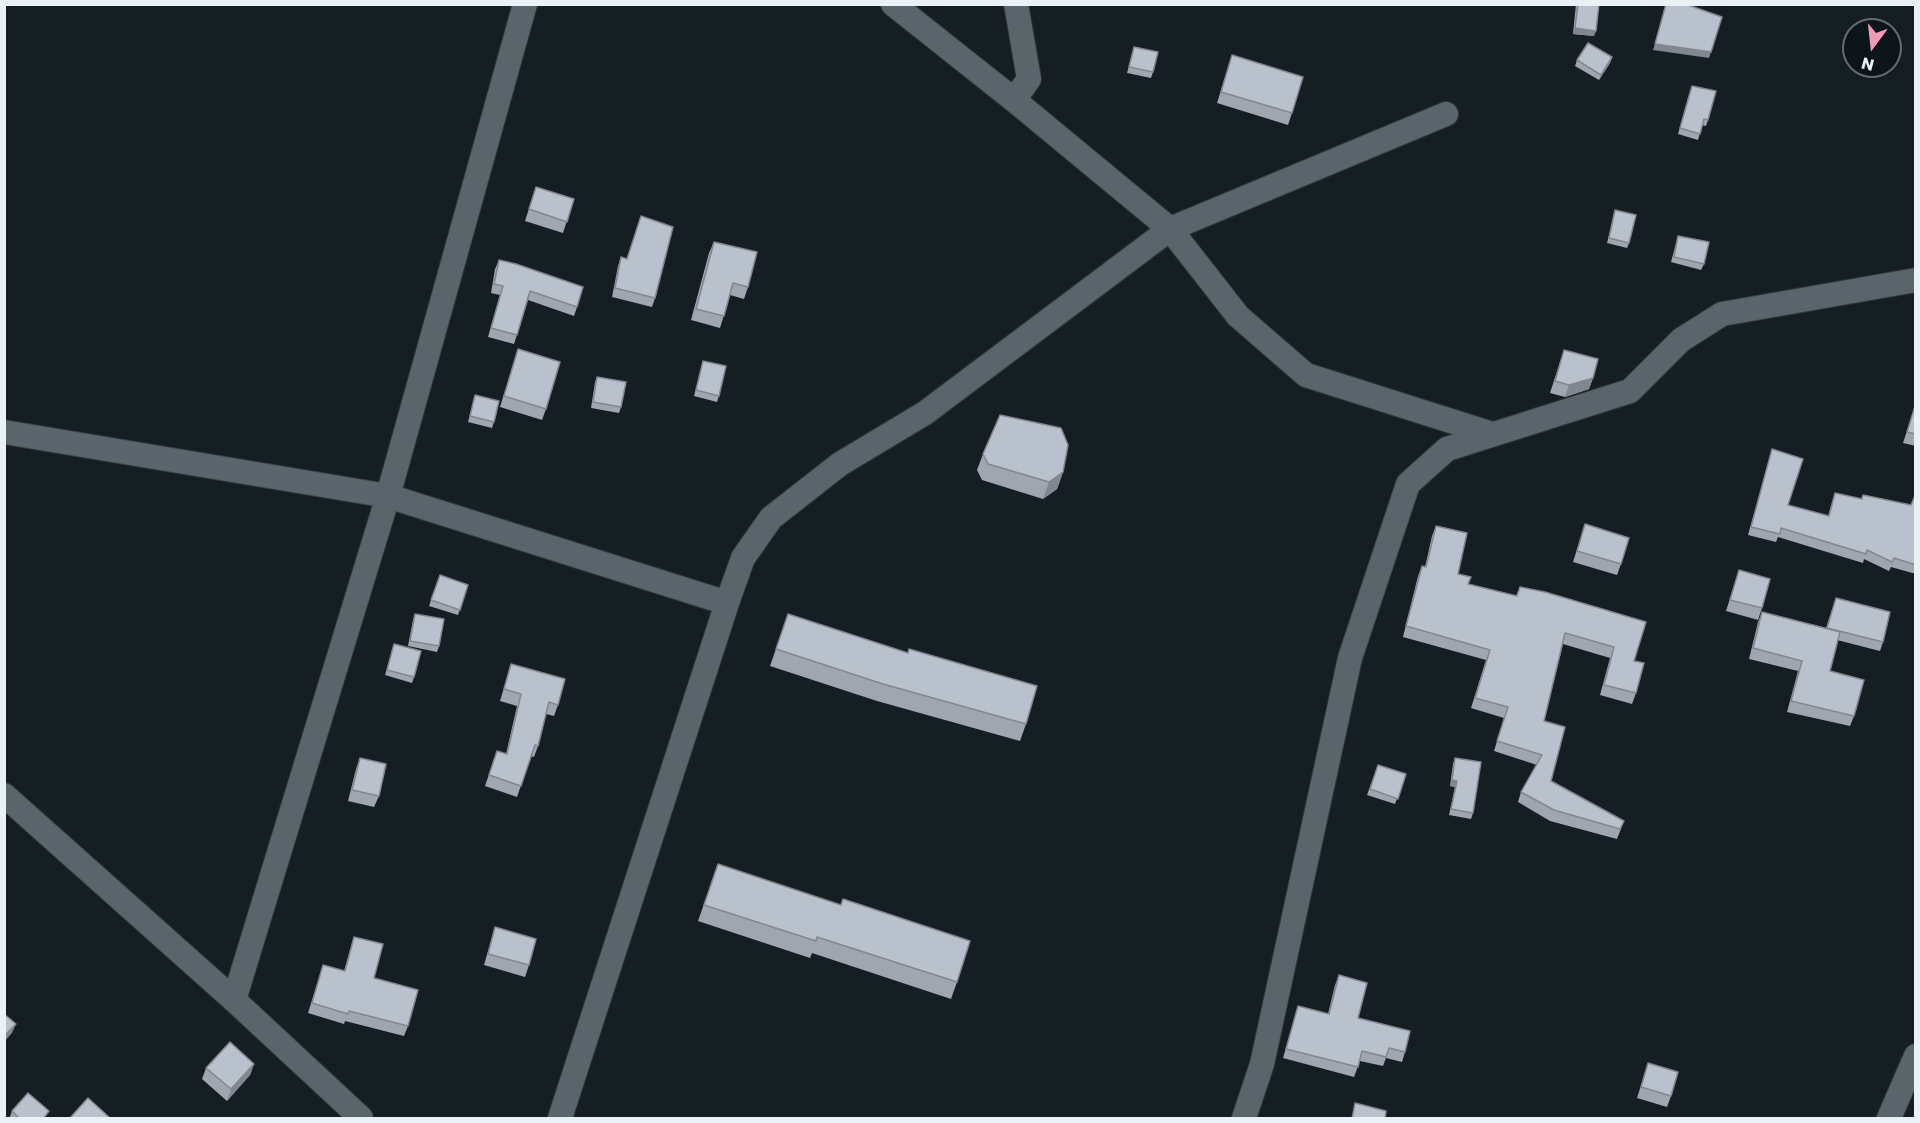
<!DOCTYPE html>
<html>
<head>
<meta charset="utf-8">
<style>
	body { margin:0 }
	#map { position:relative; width:1920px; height:1123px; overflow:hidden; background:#141e23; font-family:Poppins,sans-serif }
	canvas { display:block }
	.frame { position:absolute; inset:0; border:6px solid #ebf2f6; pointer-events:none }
	.north { position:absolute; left:1842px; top:18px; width:60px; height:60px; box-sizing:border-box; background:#0b151a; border:2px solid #656d72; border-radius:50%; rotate:195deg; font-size:16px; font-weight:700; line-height:24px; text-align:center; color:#ebf2f6 }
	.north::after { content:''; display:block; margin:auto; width:21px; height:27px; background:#f19ab3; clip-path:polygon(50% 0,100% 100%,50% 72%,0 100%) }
</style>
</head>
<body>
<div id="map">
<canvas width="1920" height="1123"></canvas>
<div class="frame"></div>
<div class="north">N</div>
</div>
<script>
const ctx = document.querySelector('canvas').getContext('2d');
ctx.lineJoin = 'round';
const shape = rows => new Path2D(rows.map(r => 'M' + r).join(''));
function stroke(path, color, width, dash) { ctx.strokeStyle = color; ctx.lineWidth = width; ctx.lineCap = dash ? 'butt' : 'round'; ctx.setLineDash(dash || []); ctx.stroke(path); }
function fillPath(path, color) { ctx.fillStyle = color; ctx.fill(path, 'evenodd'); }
const street = shape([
	[525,4,388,496,727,603],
	[893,4,1014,100],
	[1016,4,1029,79,1014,100,1170,229,1238,316,1306,375,1492,434],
	[4,432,388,496,234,1000],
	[4,795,234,1000,361,1118],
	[560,1118,727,603,743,558,771,518,840,464,925,413,1170,229,1446,114],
	[1244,1118,1262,1064,1350,658,1408,484,1447,449,1630,391,1681,340,1722,314,1916,280],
	[1889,1118,1916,1056]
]);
stroke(street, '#31373b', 26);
stroke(street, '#59656b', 24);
fillPath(shape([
	[1576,4,1599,4,1594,36,1573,34],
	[1134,47,1153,72,1151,78,1127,73],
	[1232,55,1292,113,1288,125,1217,103],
	[1612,57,1610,63,1599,80,1575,66,1577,60],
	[1690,91,1708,120,1706,126,1702,125,1698,140,1678,134],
	[536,187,574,199,563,233,525,221],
	[1615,210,1629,243,1627,248,1607,243],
	[1678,236,1704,264,1701,270,1671,262],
	[714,242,748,287,744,299,730,295,720,328,691,320,709,253],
	[621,257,655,298,652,307,612,297,618,266],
	[499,260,577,307,574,316,528,300,514,344,488,337,500,295,491,293,495,269],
	[518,349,546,409,542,420,500,407],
	[1564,350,1593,378,1589,389,1565,397,1550,393],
	[703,361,719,396,717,402,694,396],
	[597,377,621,407,619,413,591,408,595,382],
	[475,395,494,422,492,428,468,422],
	[1916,403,1916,446,1903,443],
	[1772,449,1788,505,1828,516,1835,493,1861,499,1863,495,1911,505,1916,493,1916,574,1891,567,1889,571,1864,559,1863,563,1778,537,1776,542,1748,535],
	[983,454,1063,472,1057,489,1043,499,982,480,977,470],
	[1585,524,1621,564,1617,575,1573,562],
	[1436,526,1458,574,1468,584,1516,596,1520,587,1634,661,1636,693,1632,704,1600,695,1610,658,1563,644,1544,721,1551,781,1624,821,1617,839,1550,821,1518,802,1521,792,1537,765,1494,751,1504,718,1471,708,1486,660,1403,637,1418,576,1422,566,1425,567,1432,536],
	[1739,570,1762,608,1758,620,1726,611],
	[440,575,468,585,458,615,429,606],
	[1836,598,1883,642,1880,651,1837,640,1830,671,1854,716,1850,726,1787,712,1798,671,1749,659,1758,622,1762,612,1826,628],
	[415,614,439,646,437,652,408,646,413,620],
	[788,614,907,653,1026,724,1020,741,877,701,770,666],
	[394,644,414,677,412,683,385,675],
	[511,664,558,705,554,716,546,714,538,746,534,757,531,756,517,797,485,786,497,751,506,754,517,706,500,701],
	[360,758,379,796,374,807,348,801,356,769],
	[1455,758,1473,813,1471,819,1449,815,1455,787,1450,786,1453,764],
	[1378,765,1406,774,1395,804,1367,795],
	[718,864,957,982,951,999,812,953,810,958,698,921],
	[495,927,529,965,525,977,484,965],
	[354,937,374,978,408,1026,404,1036,345,1021,344,1024,308,1013,323,965,344,971],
	[1339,975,1358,1018,1405,1052,1402,1062,1386,1058,1383,1066,1360,1061,1354,1077,1283,1058,1298,1006,1328,1014,1335,985],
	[1648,1063,1671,1096,1667,1107,1637,1098],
	[254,1064,250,1075,227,1101,202,1079,206,1068],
	[12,1111,47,1119,9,1119]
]), '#9fa6af');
fillPath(shape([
	[1575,28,1596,31,1594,36,1573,34],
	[1655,44,1711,52,1709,58,1653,50],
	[1612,57,1610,63,1599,80,1601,75],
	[1593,378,1589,389,1565,397,1569,385],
	[1063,472,1057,489,1043,499,1049,482],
	[1452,780,1457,781,1455,787,1450,786],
	[16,1024,12,1033,4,1042,4,1036],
	[254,1064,250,1075,227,1101,231,1089]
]), '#82878f');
const building = shape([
	[1578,4,1599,4,1596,31,1575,28,1578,4],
	[1666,4,1685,4,1722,17,1711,52,1655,44,1666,4],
	[1588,43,1612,57,1601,75,1577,60,1588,43],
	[1134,47,1158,52,1153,72,1129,67,1134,47],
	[1232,55,1303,77,1292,113,1221,92,1232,55],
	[1692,86,1716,91,1708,120,1704,119,1700,134,1680,128,1692,86],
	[536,187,574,199,567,222,529,209,536,187],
	[1615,210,1636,215,1629,243,1609,238,1615,210],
	[641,216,673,227,655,298,615,288,621,257,627,259,641,216],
	[1678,236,1709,242,1704,264,1674,257,1678,236],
	[714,242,757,252,748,287,733,283,724,316,696,309,714,242],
	[499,260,516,264,583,287,577,307,530,291,517,335,491,328,503,286,494,284,499,260],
	[518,349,560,362,546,409,504,396,518,349],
	[1564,350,1598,359,1593,378,1569,385,1555,381,1564,350],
	[703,361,726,366,719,396,696,390,703,361],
	[597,377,626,382,621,407,593,402,597,377],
	[475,395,499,401,494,422,470,416,475,395],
	[1916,403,1916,434,1907,432,1916,403],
	[1000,415,1061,428,1068,445,1063,472,1049,482,988,464,983,454,1000,415],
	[1772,449,1803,459,1788,505,1829,516,1835,493,1862,499,1863,495,1911,505,1916,493,1916,565,1894,558,1892,562,1867,550,1866,554,1781,528,1780,534,1751,527,1772,449],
	[1585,524,1629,538,1621,564,1577,551,1585,524],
	[1436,526,1467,533,1458,574,1471,577,1468,584,1517,596,1520,587,1545,592,1646,622,1634,661,1644,663,1636,693,1604,685,1614,647,1565,633,1544,721,1565,727,1551,781,1624,821,1620,829,1554,810,1521,792,1542,755,1497,741,1508,707,1475,698,1490,650,1406,626,1422,566,1426,567,1436,526],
	[1739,570,1770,579,1762,608,1730,600,1739,570],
	[440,575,468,585,460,610,431,600,440,575],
	[1836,598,1890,612,1883,642,1827,628,1836,598],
	[1762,612,1840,632,1830,671,1864,680,1854,716,1791,701,1802,661,1753,648,1762,612],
	[415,614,444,619,439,646,410,641,415,614],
	[788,614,908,653,909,649,1037,686,1026,724,883,684,776,649,788,614],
	[394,644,421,651,414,677,387,670,394,644],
	[511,664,565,679,558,705,549,702,538,746,535,745,521,786,489,775,497,751,507,754,521,694,504,689,511,664],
	[360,758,386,764,379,796,352,790,360,758],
	[1455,758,1481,762,1473,813,1451,809,1457,781,1452,780,1455,758],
	[1378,765,1406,774,1398,799,1370,789,1378,765],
	[718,864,841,905,843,899,970,941,957,982,817,937,816,941,704,905,718,864],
	[495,927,536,939,529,965,488,954,495,927],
	[354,937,383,944,374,978,418,990,408,1026,349,1011,348,1014,312,1003,323,965,345,971,354,937],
	[1339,975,1367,983,1358,1018,1410,1031,1405,1052,1389,1048,1386,1057,1362,1051,1358,1067,1286,1049,1298,1006,1329,1014,1339,975],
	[4,1014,16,1024,4,1036,4,1014],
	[230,1042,254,1064,231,1089,206,1068,230,1042],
	[1648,1063,1678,1072,1671,1096,1641,1087,1648,1063],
	[28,1093,49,1111,43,1119,20,1119,12,1111,28,1093],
	[88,1098,111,1119,69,1119,88,1098],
	[1355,1103,1386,1111,1385,1119,1352,1119,1355,1103]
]);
fillPath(building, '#b9c1cc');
stroke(building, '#82878f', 1.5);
</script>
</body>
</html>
